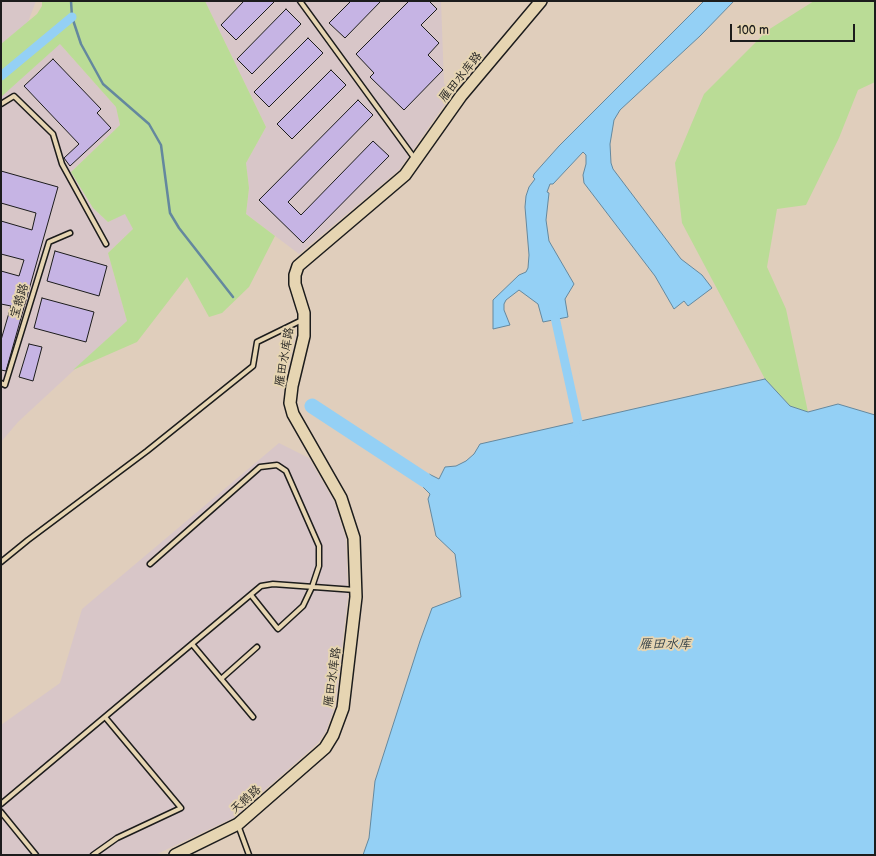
<!DOCTYPE html>
<html>
<head>
<meta charset="utf-8">
<style>
	body { margin:0 }
	#map { position:relative; width:876px; height:856px; overflow:hidden; background:#e0cebc; font-family:"Balsamiq Sans",sans-serif }
	canvas { display:block }
	.frame { position:absolute; inset:0; border:2px solid #1c1c1c; pointer-events:none }
	.scale { position:absolute; left:730px; top:24px; width:125px; height:18px; box-sizing:border-box; border:2px solid #1c1c1c; border-top:0; padding-left:5px; font-size:12px; line-height:14px; white-space:nowrap; color:#1c1c1c; -webkit-text-stroke:3px #e6d5b2; paint-order:stroke }
</style>
</head>
<body>
<div id="map">
<canvas width="876" height="856"></canvas>
<div class="frame"></div>
<div class="scale">100 m</div>
</div>
<script>
const ctx = document.querySelector('canvas').getContext('2d');
ctx.lineJoin = 'round';
function fillPath(path, color) { ctx.fillStyle = color; ctx.fill(path, 'evenodd'); }
const shape = rows => new Path2D(rows.map(r => 'M' + r).join(''));
function stroke(path, color, width, dash) { ctx.strokeStyle = color; ctx.lineWidth = width; ctx.lineCap = dash ? 'butt' : 'round'; ctx.setLineDash(dash || []); ctx.stroke(path); }
function label(font, color, halo, rows, align = 'center') {
  ctx.font = font + ' "Balsamiq Sans","LXGW WenKai TC",sans-serif'; ctx.lineWidth = 4; ctx.setLineDash([]); ctx.textBaseline = 'middle'; ctx.strokeStyle = halo; ctx.fillStyle = color; for (const [text, x, y, turn = 0] of rows) {
    ctx.save(); ctx.translate(x, y); ctx.rotate((+turn || 0) * Math.PI / 180); ctx.textAlign = isNaN(turn) ? turn : align; if (halo) ctx.strokeText(text, 0, 0); ctx.fillText(text, 0, 0); ctx.restore();
  }
}
fillPath(shape([
	[1,1,36,1,28,22,1,44],
	[205,1,441,1,444,84,454,91,399,170,299,254,246,214,249,188,246,163,266,127],
	[59,43,116,107,120,125,71,172,93,208,108,222,125,213,133,229,108,253,127,321,18,422,1,442,1,97],
	[279,443,309,458,334,501,346,539,348,596,335,706,326,731,318,743,233,818,155,855,1,855,1,725,60,683,82,609]
]), '#d8c6c8');
fillPath(shape([
	[42,1,205,1,266,127,246,163,249,188,246,214,275,236,249,287,222,313,209,317,187,277,137,342,73,370,127,321,108,253,133,229,125,214,108,222,93,208,71,172,120,125,116,107,60,44,1,97,1,44,37,14,42,6],
	[814,1,875,1,875,82,858,90,839,138,806,205,777,209,767,267,786,309,808,412,790,406,765,379,682,223,675,163,704,94,768,30]
]), '#badc96');
const water = shape([
	[704,1,734,1,700,36,620,110,614,120,610,144,611,163,613,169,681,259,702,275,712,288,688,306,684,301,674,309,655,276,584,183,583,175,586,164,586,155,583,152,553,184,550,184,547,192,549,193,546,220,549,241,574,284,565,299,568,317,543,322,538,304,519,290,506,300,504,304,504,310,510,325,493,329,493,300,519,275,526,272,528,268,529,255,525,207,526,196,529,187,535,179,533,177,534,174,559,146,704,1],
	[765,379,790,406,808,412,838,404,875,415,875,855,363,855,369,838,375,781,420,641,432,608,461,597,455,554,436,536,428,499,430,494,422,486,429,474,439,479,445,467,456,466,466,461,474,454,480,444,765,379]
]);
fillPath(water, '#94d0f5');
stroke(water, '#64889e', 1);
stroke(shape([
	[71,1,72,17,81,44,103,84,149,124,161,145,170,213,179,228,233,297]
]), '#64889e', 2.5);
stroke(shape([
	[1,76,72,17],
	[553,308,578,422,575,432]
]), '#94d0f5', 9);
stroke(shape([
	[312,406,425,480]
]), '#94d0f5', 15);
const building = shape([
	[244,1,275,1,236,40,221,25,244,1],
	[351,1,381,1,345,38,329,23,351,1],
	[409,1,429,1,437,9,421,25,439,43,428,55,443,70,404,110,370,77,374,73,356,54,409,1],
	[286,9,301,24,252,74,237,59,286,9],
	[308,38,323,53,269,107,254,92,308,38],
	[53,59,101,109,97,113,111,128,70,166,64,158,79,144,24,86,53,59],
	[331,70,346,85,292,139,277,124,331,70],
	[358,100,373,115,288,202,301,215,373,141,389,156,303,243,259,200,358,100],
	[1,171,58,187,6,371,1,370,1,340,11,306,1,304,1,271,19,276,24,260,1,254,1,221,32,230,36,213,1,203,1,171],
	[55,251,107,266,99,296,47,281,55,251],
	[42,298,94,312,86,342,34,328,42,298],
	[29,344,42,347,33,381,19,377,29,344]
]);
fillPath(building, '#c6b4e4');
stroke(building, '#1c1c1c', 1);
const lane = shape([
	[300,1,415,159],
	[1,104,14,96,53,134,62,164,106,244],
	[1,383,5,385,49,242,70,233],
	[1,562,28,540,147,451,253,366,257,342,302,320],
	[150,564,260,467,277,465,286,471,319,546,319,566,312,587,303,606,278,629,251,595],
	[192,644,253,717],
	[221,679,257,647],
	[1,804,261,586,273,584,355,590],
	[1,812,36,855],
	[238,825,249,855],
	[93,855,117,838,181,808,105,717]
]);
const secondary = shape([
	[175,855,238,824,325,748,333,735,343,708,356,597,354,538,341,498,293,414,290,403,292,386,304,336,304,313,295,284,295,275,298,266,405,175,461,96,541,1]
]);
stroke(lane, '#1c1c1c', 7);
stroke(secondary, '#1c1c1c', 14);
stroke(lane, '#e6d5b2', 4);
stroke(secondary, '#e6d5b2', 11);
label('12px', '#1c1c1c', '#e6d5b2', [
	["雁田水库路",461,77,-51],
	["宝鹅路",20,301,-73],
	["雁田水库路",285,357,-80],
	["雁田水库路",333,677,-82],
	["天鹅路",246,800,-41]
]);
label('italic 13px', '#344047', '#e6d5b2', [
	["雁田水库",665,645]
]);
</script>
</body>
</html>
